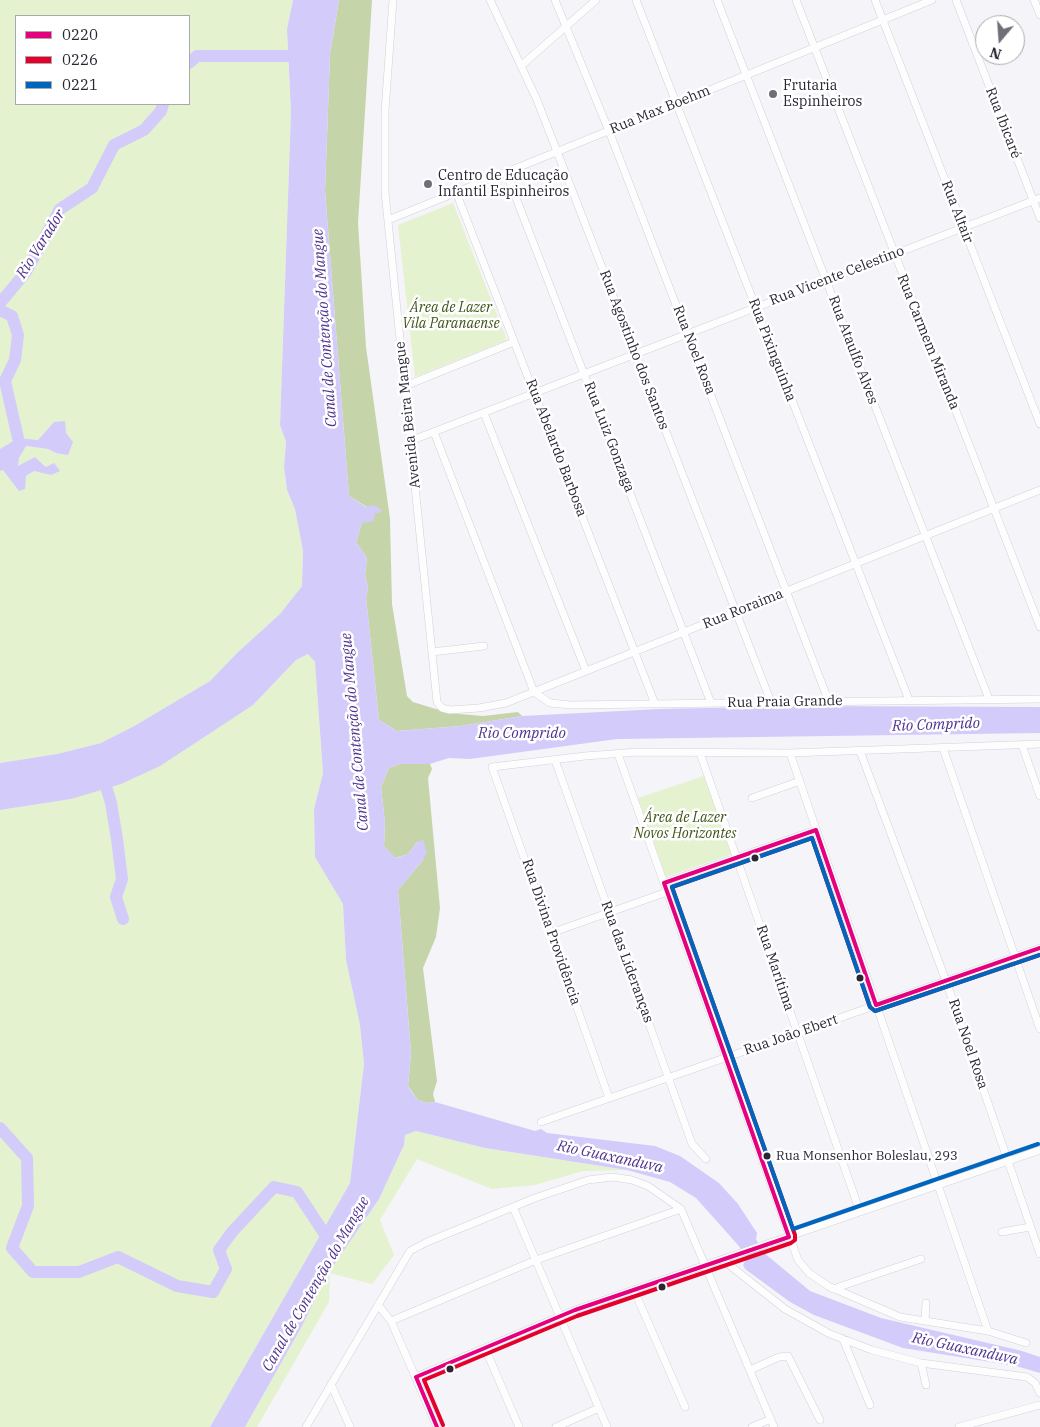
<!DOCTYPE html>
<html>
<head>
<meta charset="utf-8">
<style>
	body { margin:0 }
	#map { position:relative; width:1040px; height:1427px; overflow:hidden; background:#f5f4f9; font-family:"IBM Plex Serif",serif }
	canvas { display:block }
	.legend { position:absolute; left:15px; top:15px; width:175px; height:90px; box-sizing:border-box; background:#fff; border:1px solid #a9a8ad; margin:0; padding:6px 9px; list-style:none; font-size:15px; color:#282633 }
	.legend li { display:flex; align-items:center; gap:10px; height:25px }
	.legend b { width:25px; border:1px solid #a9a8ad }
	.north { position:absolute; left:975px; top:15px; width:50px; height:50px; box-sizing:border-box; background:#fff; border:1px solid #a9a8ad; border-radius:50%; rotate:198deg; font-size:14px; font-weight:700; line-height:20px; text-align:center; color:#282633 }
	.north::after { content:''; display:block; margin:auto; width:18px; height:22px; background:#706e78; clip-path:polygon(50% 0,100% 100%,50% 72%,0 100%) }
</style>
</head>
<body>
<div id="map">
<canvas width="1040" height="1427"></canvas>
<ul class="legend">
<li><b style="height:6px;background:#e5007d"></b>0220</li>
<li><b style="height:6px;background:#e4002b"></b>0226</li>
<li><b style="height:6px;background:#0065bd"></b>0221</li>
</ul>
<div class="north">N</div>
</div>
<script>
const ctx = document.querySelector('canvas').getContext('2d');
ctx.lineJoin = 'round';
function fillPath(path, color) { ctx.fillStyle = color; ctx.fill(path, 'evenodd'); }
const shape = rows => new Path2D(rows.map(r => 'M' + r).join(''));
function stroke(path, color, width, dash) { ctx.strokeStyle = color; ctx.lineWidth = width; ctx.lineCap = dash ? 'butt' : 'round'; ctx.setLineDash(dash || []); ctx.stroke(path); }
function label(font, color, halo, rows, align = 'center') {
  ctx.font = font + ' "IBM Plex Serif",serif'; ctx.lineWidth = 5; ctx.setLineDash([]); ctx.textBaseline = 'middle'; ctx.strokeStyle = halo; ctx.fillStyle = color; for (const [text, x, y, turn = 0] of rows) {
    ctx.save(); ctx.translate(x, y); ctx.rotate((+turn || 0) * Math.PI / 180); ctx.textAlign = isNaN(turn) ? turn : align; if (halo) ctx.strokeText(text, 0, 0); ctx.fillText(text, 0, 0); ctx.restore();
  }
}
fillPath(shape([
	[0,0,293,0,287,29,291,112,280,425,286,442,284,467,287,490,295,509,303,551,302,586,280,614,237,653,210,681,136,725,101,743,57,754,0,763,0,471,3,470,19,490,26,476,34,471,51,475,47,467,35,457,18,467,19,458,25,446,48,449,56,453,54,422,38,440,18,438,0,449],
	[16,16,189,16,189,104,16,104],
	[453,203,507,340,415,377,398,225],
	[308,654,315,662,323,773,314,809,315,856,343,904,346,960,360,1025,364,1064,350,1183,210,1427,0,1427,0,810,71,799,253,705,296,660],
	[704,776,732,854,666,877,638,798],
	[416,1131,485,1148,627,1170,583,1171,535,1185,492,1189,417,1159,380,1220,394,1255,372,1284,330,1273,329,1302,257,1427,245,1427,302,1326,327,1275,379,1199,404,1145,405,1135]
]), '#e4f2d0');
fillPath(shape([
	[339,0,372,0,358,223,366,347,390,519,392,604,407,696,413,702,449,713,483,716,518,712,522,716,461,726,397,731,379,720,366,598,368,587,365,576,367,558,356,542,367,507,349,496,325,191,330,54],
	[400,764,430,764,432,769,428,778,440,908,436,937,423,968,437,1081,433,1094,435,1102,426,1103,418,1100,408,1086,411,1053,398,890,423,860,417,842,408,854,395,858,384,846,385,823,381,787,389,768]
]), '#c5d5a9');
fillPath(shape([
	[293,0,339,0,330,54,325,191,349,496,366,507,374,505,382,510,379,513,375,513,374,521,362,523,356,542,367,558,365,576,368,587,366,598,379,720,397,731,461,726,522,716,659,709,802,706,1040,707,1040,733,617,739,470,759,449,758,430,764,400,764,389,768,381,787,385,823,384,846,396,858,408,854,417,842,423,840,427,852,423,860,398,890,411,1053,408,1086,411,1091,418,1100,426,1103,435,1102,535,1131,541,1129,547,1133,655,1146,680,1156,719,1183,738,1204,757,1233,756,1239,763,1252,810,1291,881,1318,1022,1351,1040,1357,1040,1373,1016,1366,903,1348,814,1315,790,1302,745,1269,743,1265,747,1258,738,1245,696,1198,670,1182,627,1170,485,1148,416,1131,405,1135,404,1145,379,1199,327,1275,302,1326,245,1427,210,1427,350,1183,364,1064,360,1025,346,960,343,904,315,857,314,809,323,773,315,662,308,654,296,660,253,705,160,766,121,784,71,799,0,810,0,763,57,754,101,743,136,725,210,681,237,653,280,614,302,586,303,551,295,509,287,490,284,467,286,442,280,425,291,112,287,29],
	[65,421,66,433,73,442,68,455,56,453,48,449,26,446,19,458,18,466,35,457,46,467,54,463,60,471,51,475,34,471,26,476,25,489,19,491,3,470,0,471,0,449,18,438,38,440,54,422]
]), '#d3cbfa');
stroke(shape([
	[189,63,197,56,306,56],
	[0,303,26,272,60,209,92,188,114,145,144,130,161,111,163,104],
	[0,310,12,316,18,335,15,360,5,381,18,438],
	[102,773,111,803,117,839,122,879,116,897,123,919],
	[0,1128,27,1158,28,1206,12,1248,33,1272,79,1272,118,1257,177,1286,213,1292,226,1269,219,1250,232,1232,274,1187,297,1192,324,1233,334,1242]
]), '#d3cbfa', 12);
const minor = shape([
	[393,0,385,111,385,192,437,702,442,708,450,710,479,708,506,703,1040,490],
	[490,0,537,100,771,702],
	[555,0,609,131,829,702],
	[636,0,909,700],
	[717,0,989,699],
	[796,0,1040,627],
	[875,0,1040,424],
	[956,0,1040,218],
	[1034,0,1040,15],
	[522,65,596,0],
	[506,172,711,703],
	[456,192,655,704],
	[388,220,932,0],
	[405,386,514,342],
	[484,413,586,671],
	[434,432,534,692,550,703,571,705,1040,699],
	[410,441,1040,198],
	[432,652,484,646],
	[1022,745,1040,796],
	[943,748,1040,1029],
	[860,751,946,981,1040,1254],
	[700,753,860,1212],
	[790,753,988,1331],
	[618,754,798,1260,809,1273,828,1286,900,1317,988,1331,1026,1343],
	[555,760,692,1144,706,1159],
	[752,798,800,781],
	[664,883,816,830],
	[551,933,667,892],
	[609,1098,492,767,585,756,638,752,790,753,1040,744],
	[541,1122,1040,948],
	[513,1207,607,1427],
	[1002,1232,1030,1227],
	[723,1260,785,1309,830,1334,872,1350,921,1363,1027,1377,1035,1383,1040,1393],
	[833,1289,921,1259],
	[634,1290,685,1407],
	[378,1305,391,1321,437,1427],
	[391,1321,536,1260,681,1209],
	[925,1321,926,1303],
	[843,1339,870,1405],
	[485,1348,519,1427],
	[921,1363,926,1385],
	[750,1370,779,1357,788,1356,820,1420],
	[416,1377,575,1310,1040,1150],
	[331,1384,350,1427],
	[306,1427,410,1251,427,1242,535,1198,588,1180,612,1177,632,1180,648,1186,681,1209,774,1427],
	[556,1427,599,1408],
	[752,1427,771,1419],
	[959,1427,1040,1405]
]);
stroke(minor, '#d2d0da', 8);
stroke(minor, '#fefdfe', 7);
stroke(shape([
	[437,1427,416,1377,575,1310,789,1237,664,883,816,830,876,1005,1040,948]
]), '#e5007d', 4);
stroke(shape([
	[443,1425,424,1380,577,1316,791,1243,795,1240,795,1235,672,887,812,838,870,1007,875,1011,1040,955]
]), '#e4002b', 4);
stroke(shape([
	[1038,1144,793,1229,672,887,812,838,870,1007,875,1011,1040,955]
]), '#0065bd', 4);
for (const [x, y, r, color] of [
	[773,94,5,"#706e78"],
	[428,184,5,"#706e78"],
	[755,858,4.5,"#282633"],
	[860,978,4.5,"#282633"],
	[767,1156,4.5,"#282633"],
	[662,1287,4.5,"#282633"],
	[450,1369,4.5,"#282633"]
]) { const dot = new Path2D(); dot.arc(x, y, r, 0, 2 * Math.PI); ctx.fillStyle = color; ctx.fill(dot); stroke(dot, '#fff', 2); }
label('13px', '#282633', '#fff', [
	["Rua Monsenhor Boleslau, 293",776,1156]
], 'left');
label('14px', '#282633', '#fff', [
	["Frutaria",783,86],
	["Espinheiros",783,102],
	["Centro de Educação",438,176],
	["Infantil Espinheiros",438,192]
], 'left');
label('14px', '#282633', '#fff', [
	["Rua Max Boehm",660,110,-22],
	["Rua Ibicaré",1003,123,69],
	["Rua Altair",957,212,69],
	["Rua Vicente Celestino",837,276,-21],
	["Rua Carmem Miranda",928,342,68],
	["Rua Agostinho dos Santos",634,350,69],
	["Rua Noel Rosa",694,350,69],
	["Rua Pixinguinha",772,350,69],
	["Rua Ataulfo Alves",853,350,69],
	["Avenida Beira Mangue",408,415,-96],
	["Rua Luiz Gonzaga",609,437,69],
	["Rua Abelardo Barbosa",556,448,69],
	["Rua Roraima",743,609,-22],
	["Rua Praia Grande",785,702,-1],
	["Rua Divina Providência",551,932,71],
	["Rua das Lideranças",627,962,70],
	["Rua Marítima",775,968,71],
	["Rua João Ebert",791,1035,-19],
	["Rua Noel Rosa",968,1044,71]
]);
label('italic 14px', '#405418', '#fff', [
	["Área de Lazer",451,308],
	["Vila Paranaense",451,324],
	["Área de Lazer",685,818],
	["Novos Horizontes",685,834]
]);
label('italic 15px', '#4f328f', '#fff', [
	["Rio Varador",41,244,-58],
	["Canal de Contenção do Mangue",325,328,-94],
	["Rio Comprido",936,725,-2],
	["Canal de Contenção do Mangue",355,732,-95],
	["Rio Comprido",522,734],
	["Rio Guaxanduva",610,1157,12],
	["Canal de Contenção do Mangue",316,1284,-60],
	["Rio Guaxanduva",965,1349,12]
]);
</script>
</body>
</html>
